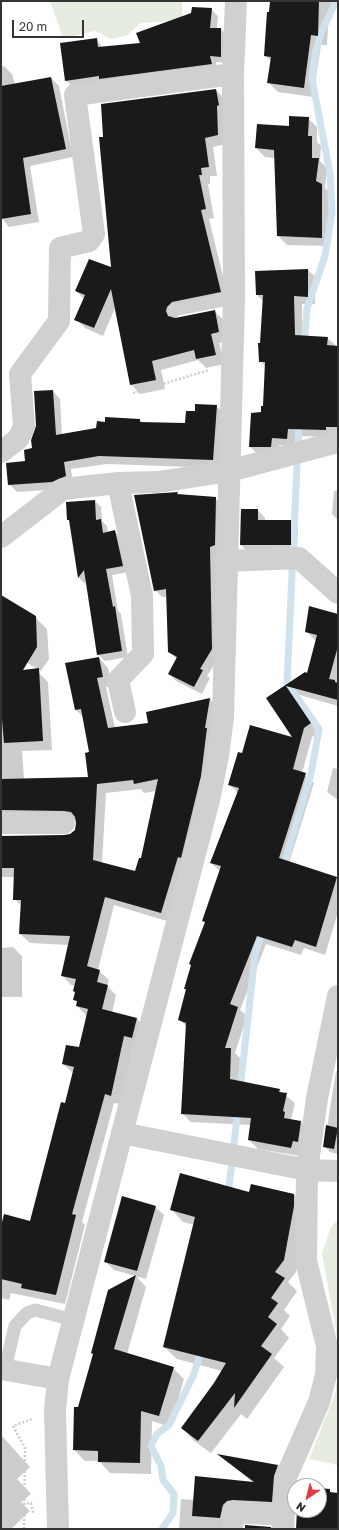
<!DOCTYPE html>
<html>
<head>
<meta charset="utf-8">
<style>
	body { margin:0 }
	#map { position:relative; width:339px; height:1530px; overflow:hidden; background:#fff; font-family:"Golos Text",sans-serif }
	canvas { display:block }
	.frame { position:absolute; inset:0; border:2px solid #333; pointer-events:none }
	.north { position:absolute; left:287px; top:1478px; width:40px; height:40px; box-sizing:border-box; background:#fff; border:1px solid #adadad; border-radius:50%; rotate:215deg; font-size:11px; font-weight:700; line-height:16px; text-align:center; color:#333 }
	.north::after { content:''; display:block; margin:auto; width:14px; height:18px; background:#e63946; clip-path:polygon(50% 0,100% 100%,50% 72%,0 100%) }
	.scale { position:absolute; left:12px; top:20px; width:72px; height:18px; box-sizing:border-box; border:2px solid #333; border-top:0; padding-left:5px; font-size:12px; line-height:14px; white-space:nowrap; color:#333; -webkit-text-stroke:3px #fff; paint-order:stroke }
</style>
</head>
<body>
<div id="map">
<canvas width="339" height="1530"></canvas>
<div class="frame"></div>
<div class="north">N</div>
<div class="scale">20 m</div>
</div>
<script>
const ctx = document.querySelector('canvas').getContext('2d');
ctx.lineJoin = 'round';
function fillPath(path, color) { ctx.fillStyle = color; ctx.fill(path, 'evenodd'); }
const shape = rows => new Path2D(rows.map(r => 'M' + r).join(''));
function stroke(path, color, width, dash) { ctx.strokeStyle = color; ctx.lineWidth = width; ctx.lineCap = dash ? 'butt' : 'round'; ctx.setLineDash(dash || []); ctx.stroke(path); }
fillPath(shape([
	[50,1,182,1,182,20,141,23,126,36,110,39,96,31,63,38],
	[338,1220,338,1343,322,1253,331,1227],
	[338,1373,338,1465,309,1459,335,1394]
]), '#e6ecdf');
fillPath(shape([
	[271,1,333,1,332,11,329,11,327,45,321,45,313,97,278,92,268,82,271,61,265,56],
	[211,9,218,16,217,29,221,29,228,36,227,63,216,62,218,71,72,87,66,80,96,39,103,48,141,44],
	[4,66,12,74,15,85,51,78,59,86,73,157,30,166,39,222,9,227,1,217,1,67],
	[216,90,225,99,227,144,213,147,217,176,210,176,210,184,208,184,214,218,209,219,229,301,181,311,175,319,214,311,224,320,228,341,219,343,225,364,206,368,198,360,161,370,165,389,140,394,131,384,115,308,103,336,85,328,76,319,84,299,76,291,112,268],
	[308,118,317,127,317,142,321,146,320,161,327,168,325,188,331,194,330,246,287,245,278,236,275,158,265,157,256,148],
	[308,270,316,278,315,304,302,304,302,336,327,338,338,347,338,437,295,436,295,446,279,445,279,454,258,454,250,447,264,407,266,367,260,361,263,301,257,295],
	[53,391,60,399,62,435,97,429,106,423,140,420,143,423,186,424,196,412,216,406,224,413,220,468,107,464,71,469,73,484,60,489,17,492,9,484,33,449],
	[338,490,338,520,332,514,334,491],
	[177,493,180,496,215,498,223,505,219,657,207,676,210,678,202,694,176,681,169,674,177,659,169,651,167,597,162,597,155,590,136,496],
	[95,501,101,507,102,521,107,526,108,533,115,532,121,538,129,572,112,575,118,611,121,614,128,657,105,661,98,654,86,581,85,584,79,578,70,522,68,519],
	[242,510,258,510,265,518,265,521,291,521,298,528,297,552,248,552,241,545],
	[1,596,35,617,47,629,49,659,41,671,1,647],
	[338,615,338,706,293,693,319,732,312,737,302,773,314,783,289,863,338,879,338,912,325,955,304,948,301,955,266,944,240,1010,247,1016,235,1053,240,1058,239,1082,279,1090,295,1103,291,1120,301,1122,310,1131,300,1156,258,1149,249,1140,251,1125,191,1122,182,1113,187,1027,180,1020,187,990,185,989,206,923,203,920,221,872,211,863,238,793,229,784,243,755,295,739,267,698,305,673,307,674,316,641,306,631],
	[99,658,108,668,112,686,106,687,115,728,149,724,210,699,219,709,170,922,114,905,98,970,109,980,107,986,116,995,112,1013,137,1019,146,1029,141,1047,134,1044,120,1104,114,1103,82,1222,85,1225,65,1304,11,1293,9,1300,1,1298,1,1229,30,1222,66,1104,73,1073,63,1064,79,1049,87,1016,77,1006,78,1003,75,999,76,994,74,991,75,986,71,985,62,975,69,945,30,943,20,934,22,906,14,899,15,877,1,877,1,850,70,835,75,830,77,820,11,819,1,826,1,673,38,672,48,682,52,750,22,751,24,779,89,778,90,753,84,718,76,710,66,664],
	[141,789,144,793,156,791,142,859,135,872,102,863,106,793],
	[333,768,338,769,338,800,327,792],
	[13,947,22,956,22,997,1,997,1,948],
	[336,1071,338,1071,338,1154,330,1152,324,1146],
	[249,1193,294,1194,306,1207,306,1219,296,1272,288,1282,297,1291,284,1310,290,1316,281,1329,289,1338,274,1358,284,1367,247,1419,241,1414,211,1453,194,1441,182,1428,222,1371,177,1359,164,1347,195,1225,183,1222,171,1209],
	[155,1207,164,1215,146,1279,114,1270,105,1261],
	[136,1276,146,1287,127,1354,173,1368,184,1379,170,1427,152,1421,151,1474,110,1473,99,1461,85,1461,74,1450,79,1408],
	[1,1435,30,1467,17,1479,31,1494,21,1502,30,1511,11,1529,1,1529],
	[220,1456,277,1466,285,1474,280,1510,228,1529,179,1529,181,1499,194,1500,254,1483]
]), '#0003');
stroke(shape([
	[304,345,307,308,325,256,332,212,330,174,312,79,315,54,321,33,336,1],
	[283,868,311,774,319,729,287,683,299,421],
	[240,1090,255,955,263,929],
	[228,1196,238,1109],
	[162,1529,173,1513,174,1494,163,1480,161,1466,151,1446,157,1434,169,1425,194,1374,202,1348]
]), '#cfe2ee', 7);
fillPath(shape([
	[270,1,319,1,318,36,311,35,304,88,267,83,271,57,264,56,265,41,267,12,269,12],
	[192,7,212,8,210,28,221,28,221,57,210,56,212,64,99,79,99,76,65,81,60,43,97,38,98,47,140,43,136,33,191,13],
	[51,77,66,149,23,158,31,214,1,219,1,86],
	[216,89,219,105,217,106,218,135,205,138,209,167,201,168,202,175,199,175,206,209,201,210,221,292,172,302,167,307,166,311,168,316,175,318,215,310,219,332,211,334,216,355,196,359,194,350,152,361,156,380,130,385,111,289,94,328,74,320,85,295,75,291,89,259,111,267,99,137,103,137,101,104],
	[289,116,309,117,308,136,312,136,312,158,319,158,316,181,322,184,322,238,277,236,274,150,255,148,257,124,289,126],
	[308,269,308,297,294,296,295,335,328,337,327,345,338,346,338,427,326,427,326,430,288,429,287,439,272,438,271,447,249,447,251,413,261,412,261,406,263,406,265,362,259,362,258,343,260,343,263,295,256,295,255,271],
	[53,390,56,435,96,428,97,421,105,422,105,417,140,419,140,422,185,423,186,411,195,411,195,404,217,405,213,460,99,456,64,462,66,476,52,482,8,485,6,463,25,461,24,450,32,448,31,440,36,426,34,391],
	[178,492,177,494,216,497,215,545,210,547,212,649,200,669,203,670,194,687,168,674,177,657,168,652,166,589,154,591,134,495],
	[95,500,96,520,101,519,103,533,115,530,123,566,106,569,113,607,115,606,122,651,97,655,84,570,78,578,69,520,67,520,66,502],
	[241,509,258,509,258,520,291,520,291,545,240,545],
	[1,595,36,616,37,647,23,670,39,668,43,741,4,743,1,708],
	[309,606,338,614,338,646,329,679,335,680,335,682,338,683,338,700,286,686,311,723,304,728,293,769,306,773,279,858,337,877,316,947,295,940,292,947,257,936,230,1004,238,1007,225,1048,231,1048,230,1079,280,1089,279,1092,287,1093,283,1111,285,1112,284,1118,301,1121,298,1142,293,1141,291,1148,248,1140,251,1118,181,1114,186,1023,178,1020,186,989,184,989,191,965,189,964,205,922,202,921,221,866,210,863,239,788,228,785,238,752,242,753,250,725,292,737,266,698,305,672,307,673,317,635,305,632],
	[99,657,103,677,97,678,108,728,148,723,146,712,210,698,205,728,207,728,201,776,181,858,178,857,161,913,105,897,87,966,100,970,97,982,108,985,102,1009,137,1018,132,1038,124,1036,111,1096,105,1094,72,1214,76,1215,56,1295,21,1288,22,1284,1,1279,1,1226,4,1214,30,1221,61,1102,65,1103,74,1067,62,1064,66,1045,79,1047,88,1009,76,1006,77,1001,73,1000,75,992,73,991,76,979,61,976,70,936,19,934,21,900,13,900,14,868,1,868,1,836,64,835,70,834,75,830,76,823,75,817,71,812,64,811,1,810,1,779,88,777,85,753,89,752,81,709,75,710,65,663],
	[158,779,141,858,139,858,135,871,93,860,97,784,133,780,134,784],
	[326,1125,338,1128,334,1149,323,1147],
	[180,1173,249,1192,251,1184,294,1194,294,1206,284,1260,275,1272,285,1278,271,1298,278,1303,268,1317,277,1324,261,1346,272,1354,234,1408,235,1393,198,1441,181,1428,214,1383,226,1363,163,1347,195,1217,170,1210],
	[122,1196,156,1206,137,1271,104,1262],
	[136,1275,114,1349,174,1367,159,1416,141,1411,140,1463,98,1462,98,1451,73,1450,74,1407,78,1407,93,1354,91,1353,108,1290],
	[217,1454,278,1465,274,1476,272,1502,233,1500,227,1501,223,1505,220,1518,192,1516,195,1476,254,1482],
	[298,1483,311,1484,311,1486,298,1486],
	[319,1488,330,1489,330,1492,338,1493,338,1529,296,1529,297,1510,319,1510],
	[245,1525,271,1527,271,1529,245,1529]
]), '#1a1a1a');
stroke(shape([
	[133,393,209,370],
	[23,1504,31,1503,33,1513],
	[24,1529,25,1448,13,1426,32,1419]
]), '#cdcdcd', 2.5, [2, 2]);
stroke(shape([
	[174,310,234,298],
	[5,1369,15,1326,27,1313,35,1310,74,1320]
]), '#d0d0d0', 13);
stroke(shape([
	[1,452,18,439,24,427,20,374,59,321,60,248,89,241,94,234,75,95,233,74],
	[118,483,142,596,143,654,118,680,125,712],
	[1,537,63,489,118,483,159,482,229,471],
	[226,561,299,558,338,593],
	[1,823,64,823],
	[122,1133,307,1170,338,1171],
	[232,1529,233,1512,283,1515],
	[283,1529,286,1477,319,1402,326,1375,327,1346,306,1261,307,1170,317,1098,338,996]
]), '#d0d0d0', 22);
stroke(shape([
	[229,471,338,442],
	[1,1369,58,1379],
	[58,1529,55,1411,58,1379,209,800,218,756,223,717,234,298,233,74,236,1]
]), '#d0d0d0', 22);
</script>
</body>
</html>
